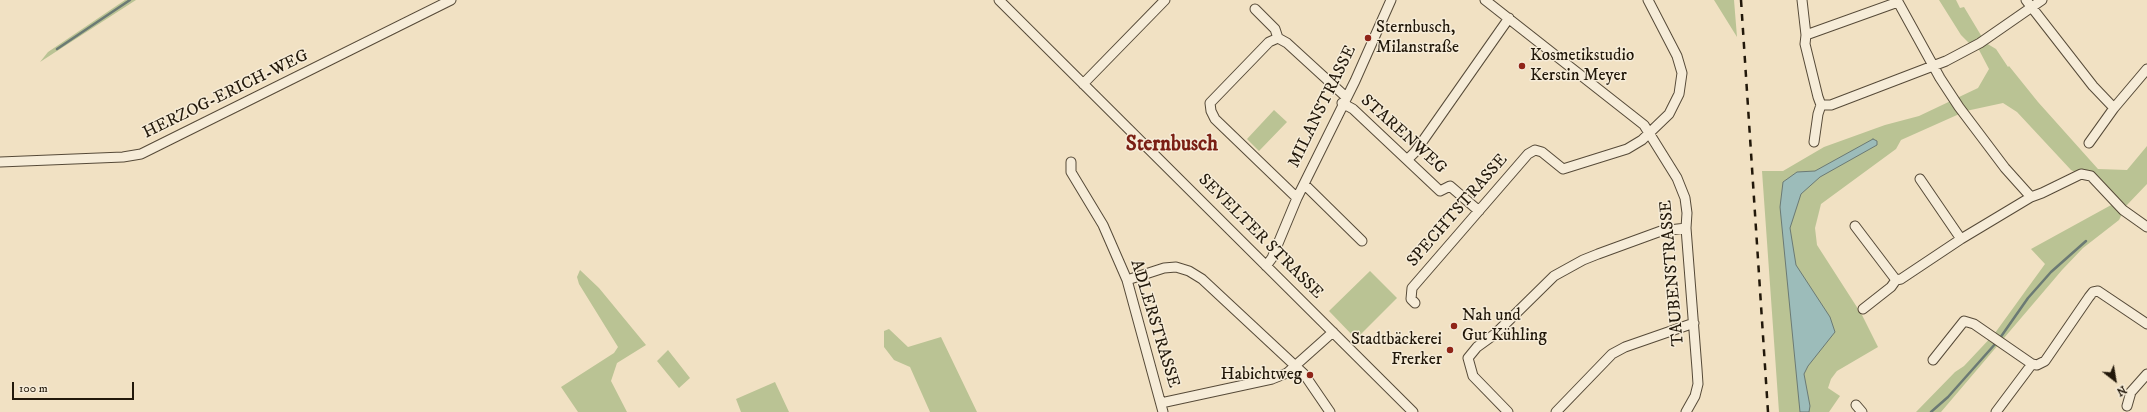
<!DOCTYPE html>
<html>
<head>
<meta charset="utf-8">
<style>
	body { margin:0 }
	#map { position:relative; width:2147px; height:412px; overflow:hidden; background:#f1e1c3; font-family:"IM FELL DW Pica",serif }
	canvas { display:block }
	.north { position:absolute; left:2095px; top:360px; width:40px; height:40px; -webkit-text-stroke:3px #f6ecd8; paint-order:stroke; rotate:149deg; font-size:11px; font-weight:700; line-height:16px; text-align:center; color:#22180a }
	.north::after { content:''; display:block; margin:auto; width:14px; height:18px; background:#22180a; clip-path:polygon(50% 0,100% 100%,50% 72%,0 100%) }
	.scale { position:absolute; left:12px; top:382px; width:122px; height:18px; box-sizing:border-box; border:2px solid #22180a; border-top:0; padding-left:5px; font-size:12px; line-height:14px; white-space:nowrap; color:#22180a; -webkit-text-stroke:3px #f6ecd8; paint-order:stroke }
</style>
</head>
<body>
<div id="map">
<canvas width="2147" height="412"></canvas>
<div class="north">N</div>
<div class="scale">100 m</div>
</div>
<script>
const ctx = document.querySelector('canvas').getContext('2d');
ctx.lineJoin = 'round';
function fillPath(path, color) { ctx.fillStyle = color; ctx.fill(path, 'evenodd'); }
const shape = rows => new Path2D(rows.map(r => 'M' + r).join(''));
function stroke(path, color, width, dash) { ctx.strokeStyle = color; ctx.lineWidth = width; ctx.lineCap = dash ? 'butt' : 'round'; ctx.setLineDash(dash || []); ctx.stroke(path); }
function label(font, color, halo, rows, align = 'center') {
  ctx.font = font + ' "IM FELL DW Pica",serif'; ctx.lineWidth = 3; ctx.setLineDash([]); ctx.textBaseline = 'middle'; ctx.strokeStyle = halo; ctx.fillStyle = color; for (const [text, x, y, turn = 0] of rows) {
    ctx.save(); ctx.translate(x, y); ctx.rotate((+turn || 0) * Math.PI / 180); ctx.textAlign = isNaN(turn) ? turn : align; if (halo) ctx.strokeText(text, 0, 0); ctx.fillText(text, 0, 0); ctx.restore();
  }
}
fillPath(shape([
	[125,0,136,0,40,62,48,52],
	[1714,0,1734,0,1737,37],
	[1939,0,1956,0,1960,8,1964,7,1982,37,1970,44,1961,35],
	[1986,43,1996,49,2008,67,2009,66,2038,102,2098,169,2127,170,2147,146,2147,184,2126,206,2119,220,2083,248,2062,270,1941,412,1916,412,1955,372,1964,366,1995,333,2045,264,2031,249,2113,204,2089,179,2071,170,2017,112,2003,103,1966,111,1901,140,1896,149,1821,204,1815,228,1817,245,1862,315,1878,347,1837,371,1831,379,1828,388,1840,396,1829,412,1779,412,1762,171,1783,171,1824,147,1885,125,1919,116,1978,88,1989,69,1978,48],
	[1274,110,1287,122,1259,151,1247,139],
	[580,270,599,288,646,345,617,363,611,381,627,412,578,412,561,387,614,353,618,347,579,284,577,277],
	[1370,271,1397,298,1356,339,1329,311],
	[889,329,908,347,941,337,977,412,930,412,910,367,894,360,884,347,884,331],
	[668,350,690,378,679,388,657,361],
	[775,382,789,412,741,412,736,399]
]), '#bac394');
const water = shape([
	[1873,139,1877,141,1877,145,1820,177,1801,194,1790,228,1796,265,1830,317,1835,332,1808,366,1804,374,1810,406,1809,412,1800,412,1780,207,1783,182,1797,172,1815,171,1873,139]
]);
fillPath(water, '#9cbcba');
stroke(water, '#6b7a74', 1);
stroke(shape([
	[57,49,130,0],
	[2000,338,2028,298,2051,272,2086,241],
	[1931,412,1948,397,1996,343]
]), '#6b7a74', 2.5);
const minor = shape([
	[999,0,1413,412],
	[1485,0,1644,125,1677,178,1685,198,1687,213,1686,228,1697,369,1698,384,1695,396,1686,412],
	[1802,0,1806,35,1805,44,1818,97,1821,105,1831,105,1946,61,1980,43,2042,0],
	[1897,0,1940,78,1959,107,2005,168,2031,197],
	[2026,0,2093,86,2114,108,2147,69],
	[1255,9,1275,29,1278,38],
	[1806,35,1898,2],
	[1083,84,1165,0],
	[1342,103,1353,109,1440,191,1450,186,1479,211],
	[1814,142,1818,114,1821,105],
	[2089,143,2114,108],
	[1408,159,1415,152,1509,18],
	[0,162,123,157,141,154,451,0],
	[1071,162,1071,172,1103,225,1127,280,1163,412],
	[1920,179,1961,239],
	[1304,184,1362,241],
	[1297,198,1215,119,1211,111,1210,103,1269,42,1278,38,1287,43,1346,97],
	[1855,226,1896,280,1901,279,1961,239,2031,197,2042,193,2081,174,2091,176,2123,210,2147,227],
	[1266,266,1272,258,1297,198,1355,81,1391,0],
	[1127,280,1164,268,1176,267,1189,271,1202,279,1304,374,1330,412],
	[1415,303,1411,299,1412,288,1528,154,1535,150,1542,152,1563,169,1627,149,1642,140,1669,114,1679,94,1682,73,1677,56,1648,0],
	[1863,309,1891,287,1896,280],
	[1933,360,1964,321,1974,324,2032,364,2037,365,2045,361,2089,297,2093,292,2098,291,2147,324],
	[1161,403,1272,379,1287,373,1333,332],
	[1856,405,1862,412],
	[2127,406,2131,392,2147,374],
	[1508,412,1473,376,1468,358,1477,347,1495,334,1554,276,1583,260,1598,254,1661,231,1686,228],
	[1556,412,1612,354,1625,347,1694,323],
	[1996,412,2032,364]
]);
stroke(minor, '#564a38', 11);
stroke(minor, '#f6ecd8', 9);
stroke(shape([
	[1741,0,1768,412]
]), '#22180a', 2.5, [7, 7]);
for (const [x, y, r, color] of [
	[1368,38,4,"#8f2418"],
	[1522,66,4,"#8f2418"],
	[1454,326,4,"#8f2418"],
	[1450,350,4,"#8f2418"],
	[1310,375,4,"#8f2418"]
]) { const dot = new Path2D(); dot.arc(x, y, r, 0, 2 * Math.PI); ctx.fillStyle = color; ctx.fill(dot); stroke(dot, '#f6ecd8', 1.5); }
label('17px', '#22180a', '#f6ecd8', [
	["Sternbusch,",1376,28],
	["Milanstraße",1376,48],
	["Kosmetikstudio",1530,56],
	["Kerstin Meyer",1530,76],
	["Nah und",1462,316],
	["Gut Kühling",1462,336],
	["Stadtbäckerei",1442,340,"right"],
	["Frerker",1442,360,"right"],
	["Habichtweg",1302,375,"right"]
], 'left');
label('17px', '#22180a', '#f6ecd8', [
	["HERZOG-ERICH-WEG",226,95,-26],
	["MILANSTRASSE",1323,107,-64],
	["STARENWEG",1403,135,42],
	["SPECHTSTRASSE",1458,211,-49],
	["SEVELTER STRASSE",1260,237,45],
	["TAUBENSTRASSE",1673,273,-95],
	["ADLERSTRASSE",1154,324,73]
]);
label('bold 21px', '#7a1f14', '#f6ecd8', [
	["Sternbusch",1172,146]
]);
</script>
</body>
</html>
